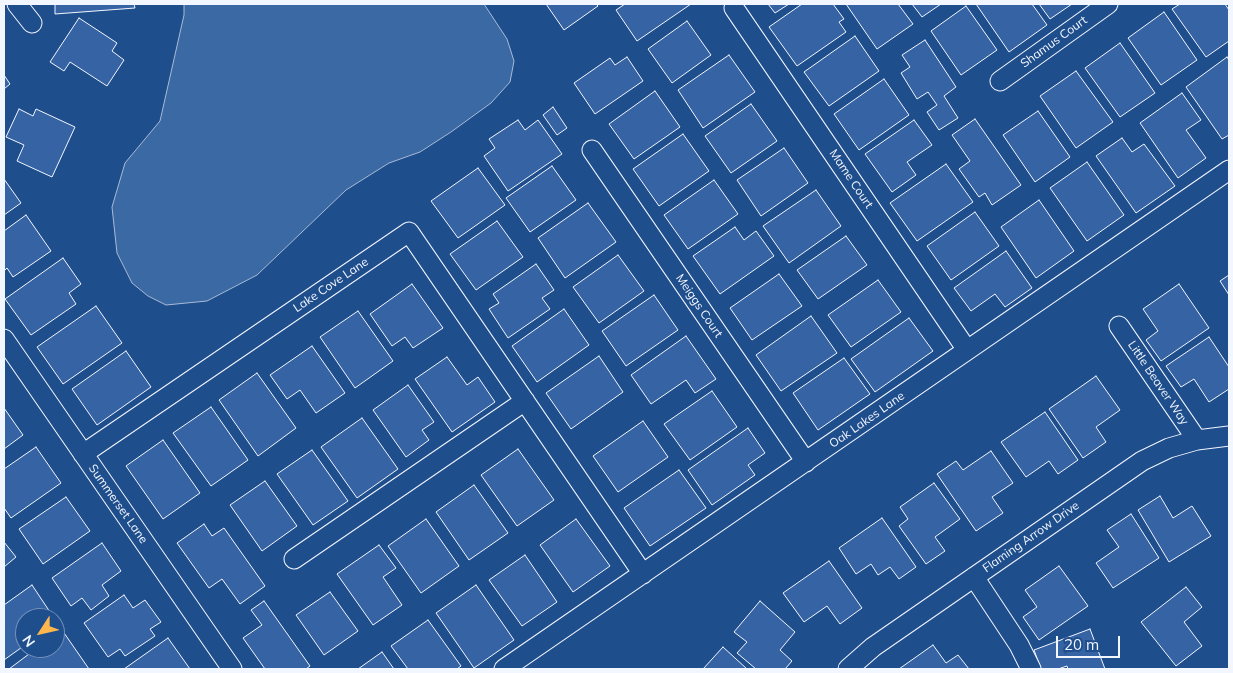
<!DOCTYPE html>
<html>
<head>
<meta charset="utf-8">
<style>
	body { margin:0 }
	#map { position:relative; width:1233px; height:673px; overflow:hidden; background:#1f4e8c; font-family:Mulish,sans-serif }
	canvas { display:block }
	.frame { position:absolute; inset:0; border:5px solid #f2f6ff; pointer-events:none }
	.north { position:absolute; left:15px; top:608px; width:50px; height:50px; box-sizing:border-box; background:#1f4e8c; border:1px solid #7391ba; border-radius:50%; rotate:235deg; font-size:14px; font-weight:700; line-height:20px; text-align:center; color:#f2f6ff }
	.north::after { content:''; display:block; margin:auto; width:18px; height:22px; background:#ffb74d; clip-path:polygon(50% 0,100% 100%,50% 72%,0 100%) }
	.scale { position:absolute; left:1056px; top:636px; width:64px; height:22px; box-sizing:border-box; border:2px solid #f2f6ff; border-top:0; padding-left:6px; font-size:15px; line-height:18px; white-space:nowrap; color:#f2f6ff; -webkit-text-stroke:4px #1f4e8c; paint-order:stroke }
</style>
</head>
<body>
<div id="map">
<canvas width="1233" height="673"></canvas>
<div class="frame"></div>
<div class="north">N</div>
<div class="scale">20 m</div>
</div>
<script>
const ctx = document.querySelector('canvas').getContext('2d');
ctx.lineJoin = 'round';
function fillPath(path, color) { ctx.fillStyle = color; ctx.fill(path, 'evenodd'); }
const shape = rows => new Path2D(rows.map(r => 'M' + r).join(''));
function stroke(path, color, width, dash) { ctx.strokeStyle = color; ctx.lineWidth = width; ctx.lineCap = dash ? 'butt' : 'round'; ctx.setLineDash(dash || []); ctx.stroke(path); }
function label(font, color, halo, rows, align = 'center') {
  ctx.font = font + ' Mulish,sans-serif'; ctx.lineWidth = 4; ctx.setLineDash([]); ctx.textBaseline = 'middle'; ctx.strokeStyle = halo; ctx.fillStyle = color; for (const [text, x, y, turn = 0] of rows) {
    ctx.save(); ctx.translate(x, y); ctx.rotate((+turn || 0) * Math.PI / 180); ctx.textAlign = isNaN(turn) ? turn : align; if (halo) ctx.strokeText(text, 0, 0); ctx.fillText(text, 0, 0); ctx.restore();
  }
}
const water = shape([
	[184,4,484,4,507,39,514,61,510,82,491,103,451,132,420,152,389,163,346,190,257,275,207,301,166,305,148,296,132,283,117,253,112,207,125,163,160,121,184,15,184,4]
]);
fillPath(water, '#3b69a3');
stroke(water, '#a8bbd7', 1);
const building = shape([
	[55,4,134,4,135,8,55,14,55,4],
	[546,4,596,4,598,6,564,30,546,4],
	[625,4,691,4,637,41,616,10,625,4],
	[768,4,789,4,775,13,768,4],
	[802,4,833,4,844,19,839,22,846,32,797,66,769,27,802,4],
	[846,4,898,4,913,24,877,49,846,4],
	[912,4,941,4,922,17,912,4],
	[976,4,1032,4,1047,25,1009,52,976,4],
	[1039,4,1072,4,1050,19,1039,4],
	[1180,4,1225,4,1229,10,1229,41,1206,57,1172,9,1180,4],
	[966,6,997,50,961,75,931,31,966,6],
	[1164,12,1197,60,1161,85,1128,38,1164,12],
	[79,18,117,43,112,51,124,60,107,86,70,62,64,71,50,62,79,18],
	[687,21,711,55,672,83,648,49,687,21],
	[855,36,879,71,829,106,804,72,855,36],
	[925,40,956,87,944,96,958,118,939,130,927,112,937,105,928,92,917,99,901,73,910,67,902,55,925,40],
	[1120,43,1155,93,1120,117,1085,68,1120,43],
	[729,55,755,92,703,128,678,90,729,55],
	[627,57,643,81,595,114,574,83,610,58,615,65,627,57],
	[1227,57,1229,60,1229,135,1222,139,1186,87,1227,57],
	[1076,71,1113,122,1076,148,1040,96,1076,71],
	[4,75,10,84,4,89,4,75],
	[884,79,909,115,859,150,834,114,884,79],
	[655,91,680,127,634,159,609,124,655,91],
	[1182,93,1201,120,1186,130,1206,158,1178,178,1140,123,1182,93],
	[751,104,777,141,731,173,705,136,751,104],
	[553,107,567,128,557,135,543,115,553,107],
	[19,109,33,116,36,109,75,127,52,177,17,161,24,145,6,137,19,109],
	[1038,111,1070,157,1035,182,1003,135,1038,111],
	[975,119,1021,185,992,205,985,193,979,197,959,169,970,161,952,135,975,119],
	[518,120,525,130,538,120,562,154,508,191,484,156,495,148,489,139,518,120],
	[914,120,932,145,907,162,916,175,892,192,865,154,914,120],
	[683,134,709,171,659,206,633,169,683,134],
	[1122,138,1132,152,1144,144,1175,186,1136,213,1096,156,1122,138],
	[784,148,808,183,761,216,737,180,784,148],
	[1087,162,1124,215,1087,241,1050,188,1087,162],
	[946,164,973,202,917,241,890,203,946,164],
	[552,166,576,200,530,232,506,198,552,166],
	[478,168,505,205,458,238,431,201,478,168],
	[4,179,21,203,4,215,4,179],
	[714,180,738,214,688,249,664,215,714,180],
	[816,190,841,226,789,263,763,226,816,190],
	[1039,200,1074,251,1036,278,1001,227,1039,200],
	[588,203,616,242,565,278,538,238,588,203],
	[975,212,999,246,951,280,927,246,975,212],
	[26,215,51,251,13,277,7,268,4,271,4,231,26,215],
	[497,221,523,257,476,290,450,254,497,221],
	[735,227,744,240,756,231,774,256,720,294,693,256,735,227],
	[846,236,867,265,818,299,797,270,846,236],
	[1006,251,1032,288,1005,307,995,294,971,311,954,288,1006,251],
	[618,255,644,291,599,323,573,287,618,255],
	[63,258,81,284,69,293,76,304,31,335,5,299,63,258],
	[536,264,554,290,542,298,550,309,508,338,489,309,499,303,493,294,536,264],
	[779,274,802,306,752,340,730,308,779,274],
	[1229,275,1229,295,1220,281,1229,275],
	[878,280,901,312,851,347,828,315,878,280],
	[412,284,443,328,413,348,405,337,392,346,370,314,412,284],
	[1179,284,1209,328,1161,361,1146,340,1158,331,1143,309,1179,284],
	[654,295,678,330,626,366,602,331,654,295],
	[96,306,122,343,63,384,37,347,96,306],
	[564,309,589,345,537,382,512,346,564,309],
	[358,311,393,361,355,388,320,337,358,311],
	[811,316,837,353,781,391,756,355,811,316],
	[909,318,933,351,875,392,851,359,909,318],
	[686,336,716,379,695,393,686,380,651,404,631,375,686,336],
	[1209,337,1229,367,1229,389,1209,402,1194,379,1181,387,1166,366,1209,337],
	[312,346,345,393,316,413,300,390,287,399,270,375,312,346],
	[126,351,151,387,97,425,72,389,126,351],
	[599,356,623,392,571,429,546,393,599,356],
	[447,357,467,385,478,377,495,402,452,432,415,379,447,357],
	[844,358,870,394,818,430,793,393,844,358],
	[257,373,296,428,258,456,219,400,257,373],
	[1096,376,1120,410,1096,427,1106,442,1083,458,1049,409,1096,376],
	[408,385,434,422,422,430,429,440,406,457,373,410,408,385],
	[712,391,737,427,690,460,664,424,712,391],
	[211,407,248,460,211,486,173,433,211,407],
	[4,408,23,435,4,449,4,408],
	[1045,412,1078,460,1058,474,1049,461,1026,477,1001,442,1045,412],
	[362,418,398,469,357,498,321,447,362,418],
	[643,421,668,457,618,492,593,456,643,421],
	[748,428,765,453,748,465,755,475,712,505,688,470,748,428],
	[163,440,200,493,163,519,126,466,163,440],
	[36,447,61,483,11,518,4,508,4,469,36,447],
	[518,449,554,500,517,526,481,475,518,449],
	[312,450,348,501,313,525,277,474,312,450],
	[991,451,1013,483,992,497,1003,513,976,531,937,474,956,461,963,470,991,451],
	[679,470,706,508,650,546,624,508,679,470],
	[265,481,297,526,262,551,230,505,265,481],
	[934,483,960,519,935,537,945,551,926,564,899,526,908,519,900,507,934,483],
	[474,485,508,533,469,560,436,512,474,485],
	[1160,496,1173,518,1192,506,1211,536,1169,562,1138,510,1160,496],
	[66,497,90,531,43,564,19,529,66,497],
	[1131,514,1159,558,1113,588,1096,563,1119,547,1107,530,1131,514],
	[882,518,916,567,899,579,890,567,878,575,871,564,856,574,839,548,882,518],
	[426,519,459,566,421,593,388,546,426,519],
	[576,519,610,566,573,592,540,545,576,519],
	[204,524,212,536,224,528,265,586,240,604,222,579,209,588,177,543,204,524],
	[4,542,16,557,4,567,4,542],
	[102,543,121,571,102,585,109,596,91,610,82,598,71,606,52,578,102,543],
	[379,545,396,568,383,577,402,605,373,625,337,574,379,545],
	[525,555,557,602,522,626,489,580,525,555],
	[829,561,862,608,840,624,827,606,804,622,783,593,829,561],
	[1059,566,1088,606,1039,640,1023,617,1037,607,1025,590,1059,566],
	[32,585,54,618,25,618,25,645,4,660,4,605,32,585],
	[476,585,514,640,474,668,436,613,476,585],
	[1186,587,1202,607,1184,622,1202,646,1176,666,1141,622,1186,587],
	[330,592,358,631,324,655,296,615,330,592],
	[124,595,133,608,145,600,161,622,150,629,155,636,125,656,120,649,108,657,84,623,124,595],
	[264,601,310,666,306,669,265,669,243,638,262,625,251,610,264,601],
	[760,601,795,632,780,650,792,661,785,669,756,669,737,653,747,642,734,632,760,601],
	[428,620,461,666,457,669,408,669,391,646,428,620],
	[1090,629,1105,669,1068,669,1067,666,1058,669,1041,669,1034,650,1090,629],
	[62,630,89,669,9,669,37,648,55,648,55,635,62,630],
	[168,638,190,669,124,669,168,638],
	[933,645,946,663,958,655,969,669,899,669,933,645],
	[723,647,747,669,703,669,723,647],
	[382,652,394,669,358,669,382,652]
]);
fillPath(building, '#3563a3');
stroke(building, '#f2f6ff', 1);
const street = shape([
	[17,4,32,23],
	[734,8,967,350],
	[1000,81,1108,4],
	[592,150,806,462],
	[1119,326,1197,440],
	[4,339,232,669],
	[83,454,409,232,643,574],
	[294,559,525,401],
	[974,577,1019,645,1031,669],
	[504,669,1229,170],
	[848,669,873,647,1142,461,1169,448,1197,440,1229,436]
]);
stroke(street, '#f2f6ff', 21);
stroke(street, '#1f4e8c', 19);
label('12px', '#f2f6ff', '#1f4e8c', [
	["Shamus Court",1054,42,-36],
	["Mame Court",851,179,56],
	["Lake Cove Lane",331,285,-34],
	["Meiggs Court",699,306,56],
	["Little Beaver Way",1158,383,56],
	["Oak Lakes Lane",867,420,-35],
	["Summerset Lane",118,504,55],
	["Flaming Arrow Drive",1031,537,-35]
]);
</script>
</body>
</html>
